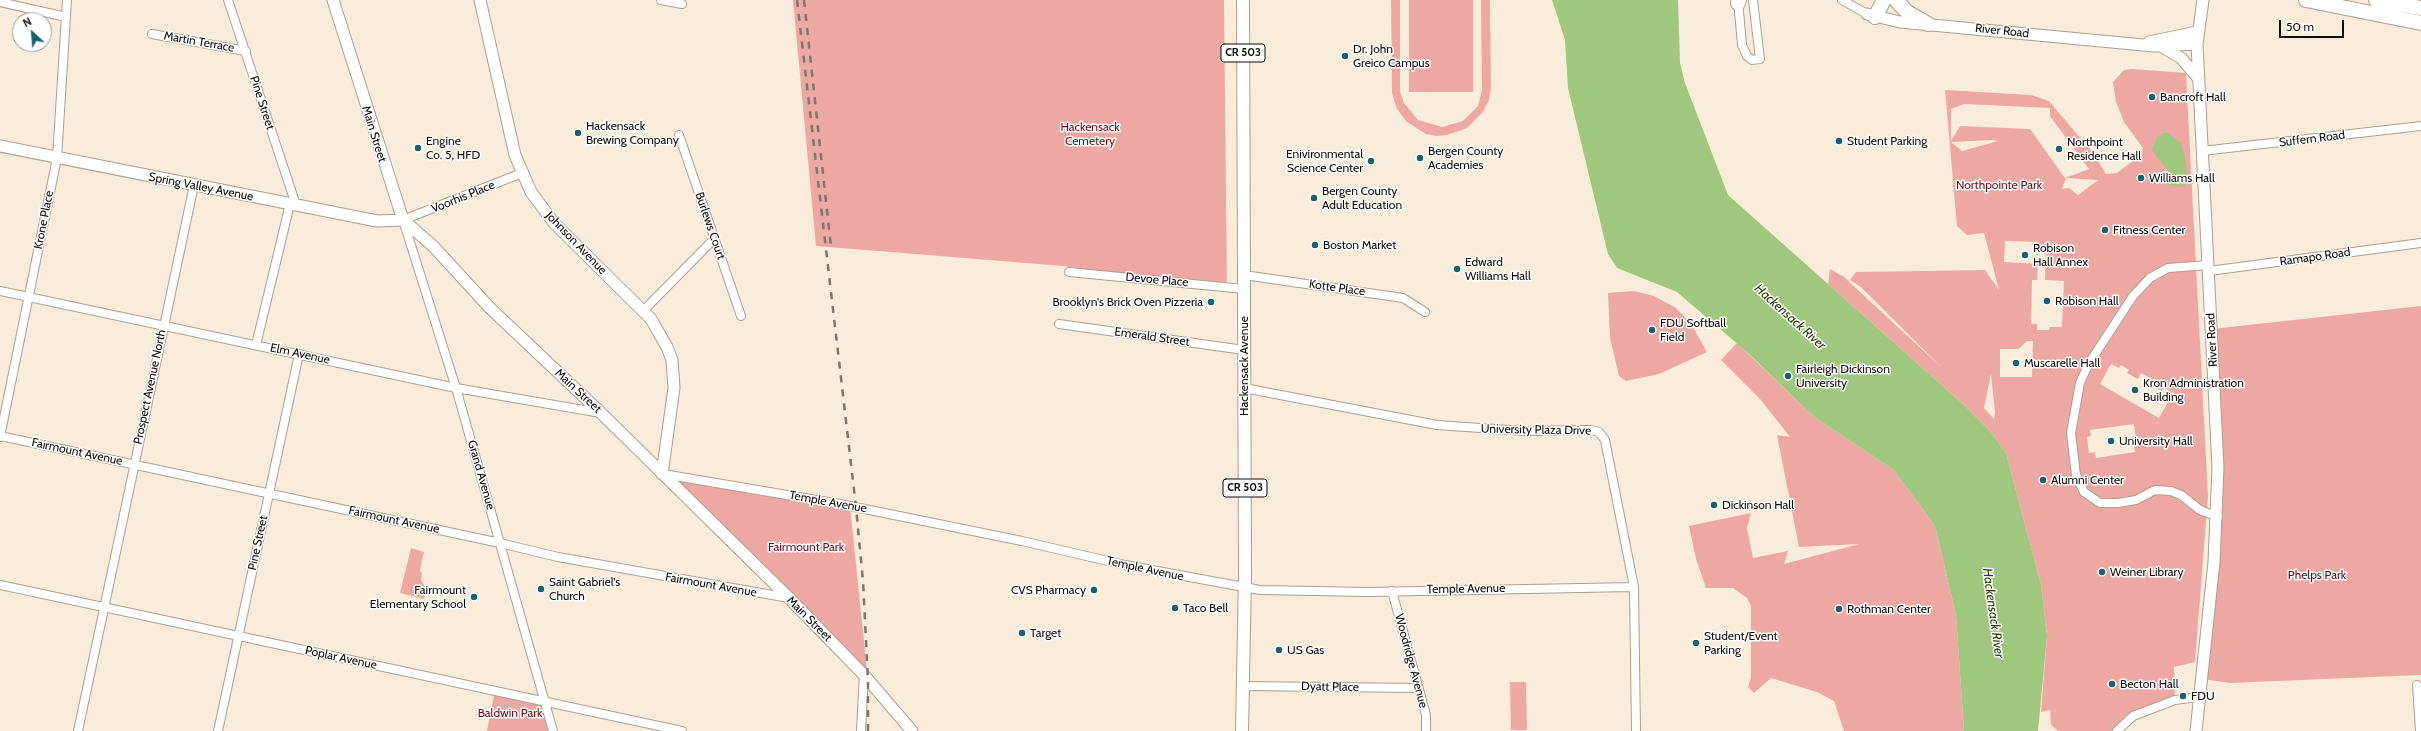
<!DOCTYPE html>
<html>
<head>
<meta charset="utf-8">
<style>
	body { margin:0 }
	#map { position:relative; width:2421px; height:731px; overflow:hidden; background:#f9ecda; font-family:Cabin,sans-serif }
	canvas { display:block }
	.north { position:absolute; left:12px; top:12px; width:40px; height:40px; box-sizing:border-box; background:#fff; border:1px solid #9f9d9b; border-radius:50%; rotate:334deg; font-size:11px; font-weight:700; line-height:16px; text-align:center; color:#0f0b06 }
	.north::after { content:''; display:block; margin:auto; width:14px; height:18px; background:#18616f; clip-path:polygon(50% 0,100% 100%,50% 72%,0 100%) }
	.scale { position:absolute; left:2279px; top:20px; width:65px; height:18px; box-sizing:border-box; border:2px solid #0f0b06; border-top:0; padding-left:5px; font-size:12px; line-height:14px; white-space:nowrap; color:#0f0b06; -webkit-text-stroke:3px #fff; paint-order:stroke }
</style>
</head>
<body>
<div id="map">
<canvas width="2421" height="731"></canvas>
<div class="north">N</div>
<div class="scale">50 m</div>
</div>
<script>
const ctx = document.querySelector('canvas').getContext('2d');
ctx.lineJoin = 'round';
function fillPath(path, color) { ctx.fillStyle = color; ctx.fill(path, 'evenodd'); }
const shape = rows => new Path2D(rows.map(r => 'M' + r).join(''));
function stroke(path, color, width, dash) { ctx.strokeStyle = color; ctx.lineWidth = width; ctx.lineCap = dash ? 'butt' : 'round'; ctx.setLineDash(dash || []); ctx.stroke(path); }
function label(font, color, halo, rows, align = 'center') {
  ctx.font = font + ' Cabin,sans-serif'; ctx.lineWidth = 3; ctx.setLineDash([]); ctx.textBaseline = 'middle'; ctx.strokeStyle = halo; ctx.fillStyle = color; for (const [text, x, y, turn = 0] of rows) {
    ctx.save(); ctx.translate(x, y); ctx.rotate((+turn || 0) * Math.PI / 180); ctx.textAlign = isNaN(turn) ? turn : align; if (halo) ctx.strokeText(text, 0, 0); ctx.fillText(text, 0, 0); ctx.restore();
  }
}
fillPath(shape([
	[793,0,1224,0,1227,288,1063,266,816,246],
	[1391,0,1400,0,1400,91,1404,103,1418,120,1442,127,1463,121,1478,106,1482,90,1481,0,1490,0,1491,88,1489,100,1483,112,1467,128,1447,135,1436,136,1426,134,1407,122,1397,109,1392,93],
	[1409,0,1473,0,1473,92,1409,92],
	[2132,69,2186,73,2208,496,2195,662,2174,667,2175,700,2154,707,2117,731,2058,731,2051,725,2050,710,2041,712,2047,636,2041,585,2006,453,1990,431,1964,405,1828,284,1830,269,1844,277,1941,367,1861,287,1850,280,1856,272,1985,270,1999,290,1984,233,1967,235,1957,226,1945,90,2031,95,2049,101,2093,153,2106,174,2117,173,2141,155,2143,148,2124,122,2116,102,2113,82,2124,70],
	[1964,104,2050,108,2050,116,2089,169,2065,178,2030,129,1960,126,1951,141,1951,109],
	[1993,140,1998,141,1962,151,1951,142],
	[2066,178,2097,180,2098,180,2078,195,2069,188,2062,189],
	[2005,241,2039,242,2039,248,2046,248,2045,280,2064,281,2062,327,2050,327,2049,330,2037,330,2037,324,2031,324,2032,280,2037,280,2038,264,2004,262],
	[2027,341,2033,341,2032,377,2000,377,2000,349,2019,349],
	[2111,364,2119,368,2121,365,2129,370,2127,373,2138,379,2141,373,2155,381,2153,386,2162,391,2164,388,2173,393,2159,418,2100,384],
	[1991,374,1995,412,1994,419,1984,408],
	[2134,424,2136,440,2133,441,2135,452,2096,458,2095,452,2089,453,2087,437,2091,436,2090,430],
	[1634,291,1654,296,1676,308,1690,322,1707,352,1659,374,1626,381,1619,376,1610,338,1608,293],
	[2421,306,2421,675,2230,683,2202,679,2218,517,2212,329],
	[1737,343,1813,416,1894,470,1935,526,1956,615,1964,731,1844,731,1834,701,1817,692,1771,678,1754,693,1748,687,1751,678,1751,606,1747,598,1733,588,1706,588,1696,559,1689,526,1751,513,1747,528,1753,558,1788,551,1784,564,1859,544,1799,547,1777,435,1790,437,1760,399,1721,360],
	[662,474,850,506,868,680],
	[411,548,424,552,420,570,422,574,421,579,426,589,424,599,400,593],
	[1510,682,1526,682,1527,730,1511,730],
	[495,691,545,702,553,731,487,731]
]), '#eea8a4');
fillPath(shape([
	[1552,0,1678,0,1680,63,1685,83,1728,195,1964,405,1990,431,2006,453,2041,585,2047,636,2038,731,1964,731,1956,615,1935,526,1894,470,1813,416,1748,353,1677,292,1617,268,1608,254,1568,88,1565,40],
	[2163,133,2168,133,2181,143,2186,162,2187,179,2185,186,2181,187,2165,184,2163,181,2170,174,2152,150,2157,137]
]), '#9fc77d');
const street = shape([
	[228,0,296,205],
	[661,0,682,4],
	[1738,0,1742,45,1747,56,1752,60,1760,59,1753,0],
	[1842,0,1867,14],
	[0,2,66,17],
	[152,34,246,51],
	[679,135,741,316],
	[2202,151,2421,126],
	[522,173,403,220,456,388,553,731],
	[2208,265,2168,268,2150,278,2133,296,2088,365,2080,383,2071,433,2076,475,2084,492,2100,503,2118,503,2136,500,2155,490,2171,491,2181,495,2200,510,2218,517],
	[2209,271,2421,243],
	[1069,272,1244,289],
	[1244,275,1403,298,1425,312],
	[0,291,456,388,601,413],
	[643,311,714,239],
	[1059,324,1244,350],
	[256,345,290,204],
	[1244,388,1437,425,1524,431,1591,430,1599,432,1605,440,1634,587,1636,731],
	[0,436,500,543,558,557,789,598],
	[0,437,57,158,67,0],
	[663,474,840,504,1022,541,1125,565,1260,590,1368,592,1634,587],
	[0,585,682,731],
	[1392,591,1426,715,1426,731],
	[2417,685,2420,731],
	[1242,686,1418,688],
	[78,731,194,185],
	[218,731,299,354],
	[861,731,864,675],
	[2117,731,2133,716,2175,700,2199,697]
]);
const secondary = shape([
	[333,0,403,220,433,246,490,308,601,413,789,598,864,675,912,731],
	[480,0,515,155,531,192,554,223,651,319,667,347,672,360,674,388,662,474],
	[1867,14,1900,22,2154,46,2197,44],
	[2149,42,2197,32],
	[2161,46,2181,58,2199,79],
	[0,146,377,221,403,220],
	[2196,731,2214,562,2218,468,2197,44,2203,0]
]);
const primary = shape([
	[1242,731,1245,576,1243,0]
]);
const highway = shape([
	[1896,0,1907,12,1928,24],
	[2306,0,2421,23],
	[2376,0,2421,8],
	[1738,3,1739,0],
	[1875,17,1884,0]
]);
stroke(street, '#ab9f8f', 10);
stroke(secondary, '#ab9f8f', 13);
stroke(primary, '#ab9f8f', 14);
stroke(highway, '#ab9f8f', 16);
stroke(street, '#fff', 8);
stroke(secondary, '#fff', 11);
stroke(primary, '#fff', 12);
stroke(highway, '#fff', 14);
stroke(shape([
	[797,0,856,507,863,581,868,680,868,731],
	[804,0,831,247]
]), '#7f766b', 2.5, [7, 7]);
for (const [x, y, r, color] of [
	[1345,56,4,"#18616f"],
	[2152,97,4,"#18616f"],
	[578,133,4,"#18616f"],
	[1839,141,4,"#18616f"],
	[418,148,4,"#18616f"],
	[2059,149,4,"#18616f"],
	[1420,158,4,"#18616f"],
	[1371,161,4,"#18616f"],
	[2141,178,4,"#18616f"],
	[1314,198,4,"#18616f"],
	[2105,230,4,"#18616f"],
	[1315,245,4,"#18616f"],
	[2025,255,4,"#18616f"],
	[1457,269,4,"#18616f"],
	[2047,301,4,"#18616f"],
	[1211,302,4,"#18616f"],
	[1652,330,4,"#18616f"],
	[2016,363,4,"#18616f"],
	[1788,376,4,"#18616f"],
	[2135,390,4,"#18616f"],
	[2111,441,4,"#18616f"],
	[2043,480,4,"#18616f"],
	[1714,505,4,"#18616f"],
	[2102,572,4,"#18616f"],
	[541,589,4,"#18616f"],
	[1094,590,4,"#18616f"],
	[474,597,4,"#18616f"],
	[1175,608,4,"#18616f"],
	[1839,609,4,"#18616f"],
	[1022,633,4,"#18616f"],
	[1696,643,4,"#18616f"],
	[1279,650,4,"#18616f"],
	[2112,684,4,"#18616f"],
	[2183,696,4,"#18616f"]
]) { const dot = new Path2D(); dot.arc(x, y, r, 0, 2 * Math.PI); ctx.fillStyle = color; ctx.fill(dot); stroke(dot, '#fff', 1.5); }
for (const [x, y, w] of [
	[1243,53,44],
	[1245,488,44]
]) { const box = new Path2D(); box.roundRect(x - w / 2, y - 9, w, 18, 3); ctx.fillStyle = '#fff'; ctx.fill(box); stroke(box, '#0f0b06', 1); }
label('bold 11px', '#0f0b06', null, [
	["CR 503",1243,53],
	["CR 503",1245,488]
]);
label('12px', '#0f0b06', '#fff', [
	["River Road",2002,31,6],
	["Martin Terrace",199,42,10],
	["Pine Street",262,103,72],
	["Main Street",374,134,73],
	["Suffern Road",2312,139,-7],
	["Spring Valley Avenue",201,187,11],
	["Voorhis Place",463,197,-22],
	["Krone Place",44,220,-79],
	["Burlews Court",710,226,71],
	["Johnson Avenue",576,243,46],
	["Ramapo Road",2315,257,-8],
	["Devoe Place",1157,280,5],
	["Kotte Place",1337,288,8],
	["Emerald Street",1152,337,8],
	["River Road",2212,340,-93],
	["Elm Avenue",300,354,12],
	["Hackensack Avenue",1244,366,-90],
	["Prospect Avenue North",150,387,-78],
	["Main Street",578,391,43],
	["University Plaza Drive",1536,430,1],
	["Fairmount Avenue",77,452,12],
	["Grand Avenue",481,475,74],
	["Temple Avenue",828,502,10],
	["Fairmount Avenue",394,520,12],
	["Pine Street",258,543,-78],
	["Temple Avenue",1145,569,12],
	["Fairmount Avenue",711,585,10],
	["Temple Avenue",1466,589,-1],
	["Main Street",809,619,45],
	["Poplar Avenue",341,658,12],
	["Woodridge Avenue",1411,661,75],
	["Dyatt Place",1330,687,1]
]);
label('12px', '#0f0b06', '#fff', [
	["Dr. John",1353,49],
	["Greico Campus",1353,63],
	["Bancroft Hall",2160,97],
	["Hackensack",586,126],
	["Brewing Company",586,140],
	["Engine",426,141],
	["Co. 5, HFD",426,155],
	["Student Parking",1847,141],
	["Northpoint",2067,142],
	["Residence Hall",2067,156],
	["Bergen County",1428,151],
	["Academies",1428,165],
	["Enivironmental",1363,154,"right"],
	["Science Center",1363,168,"right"],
	["Williams Hall",2149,178],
	["Bergen County",1322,191],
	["Adult Education",1322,205],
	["Fitness Center",2113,230],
	["Boston Market",1323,245],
	["Robison",2033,248],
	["Hall Annex",2033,262],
	["Edward",1465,262],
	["Williams Hall",1465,276],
	["Robison Hall",2055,301],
	["Brooklyn's Brick Oven Pizzeria",1203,302,"right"],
	["FDU Softball",1660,323],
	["Field",1660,337],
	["Muscarelle Hall",2024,363],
	["Fairleigh Dickinson",1796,369],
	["University",1796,383],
	["Kron Administration",2143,383],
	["Building",2143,397],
	["University Hall",2119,441],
	["Alumni Center",2051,480],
	["Dickinson Hall",1722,505],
	["Weiner Library",2110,572],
	["Saint Gabriel's",549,582],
	["Church",549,596],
	["Fairmount",466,590,"right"],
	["Elementary School",466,604,"right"],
	["CVS Pharmacy",1086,590,"right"],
	["Taco Bell",1183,608],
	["Rothman Center",1847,609],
	["Target",1030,633],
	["Student/Event",1704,636],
	["Parking",1704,650],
	["US Gas",1287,650],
	["Becton Hall",2120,684],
	["FDU",2191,696]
], 'left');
label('12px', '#770a17', '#fff', [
	["Hackensack",1090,127],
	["Cemetery",1090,141],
	["Northpointe Park",1999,185],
	["Fairmount Park",806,547],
	["Phelps Park",2317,575],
	["Baldwin Park",510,713]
]);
label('italic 13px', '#253e08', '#fff', [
	["Hackensack River",1790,317,42],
	["Hackensack River",1993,613,82]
]);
</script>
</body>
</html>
